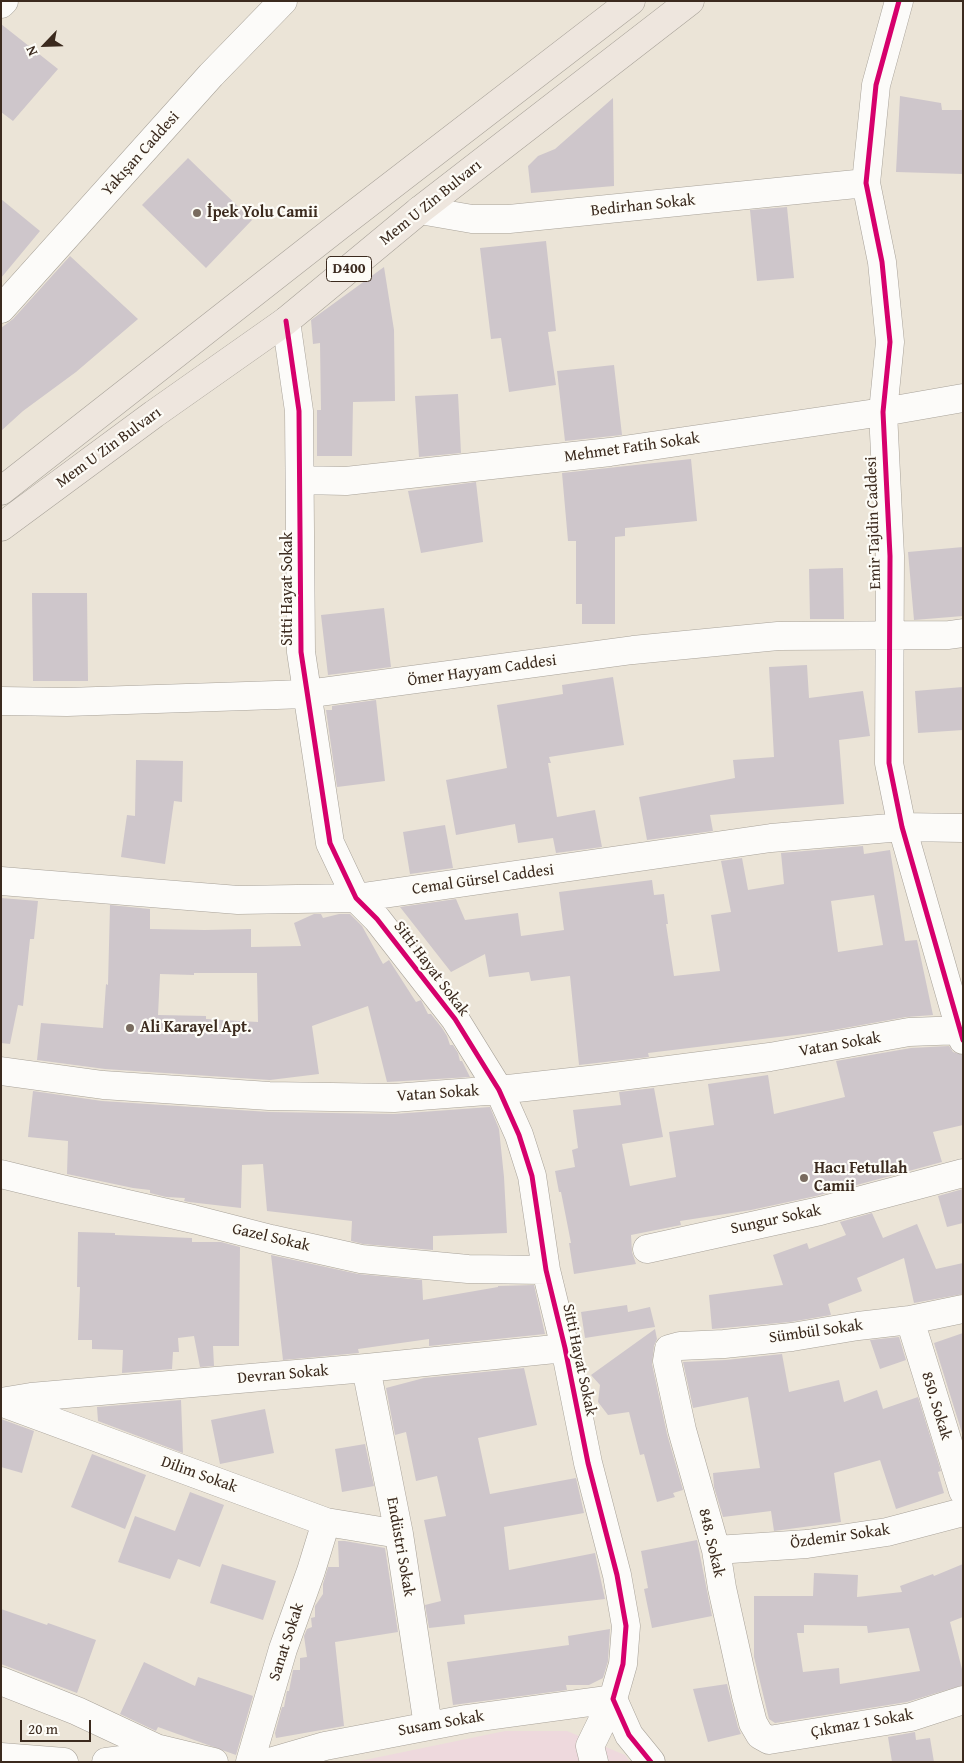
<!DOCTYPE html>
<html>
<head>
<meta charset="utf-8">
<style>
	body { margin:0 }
	#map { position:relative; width:964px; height:1763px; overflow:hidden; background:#ebe4d7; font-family:"Gentium Book Plus",serif }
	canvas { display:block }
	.frame { position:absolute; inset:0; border:2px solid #3b2a1e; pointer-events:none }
	.north { position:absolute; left:20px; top:20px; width:50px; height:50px; -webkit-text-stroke:4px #fdfcf7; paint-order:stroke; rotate:246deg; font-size:14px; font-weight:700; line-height:20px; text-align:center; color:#3b2a1e }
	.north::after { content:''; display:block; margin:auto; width:18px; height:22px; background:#3b2a1e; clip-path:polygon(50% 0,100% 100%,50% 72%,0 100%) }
	.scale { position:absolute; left:20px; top:1720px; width:71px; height:22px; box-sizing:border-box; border:2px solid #3b2a1e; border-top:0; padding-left:6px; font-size:15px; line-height:18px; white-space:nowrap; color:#3b2a1e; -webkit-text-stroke:4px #fdfcf7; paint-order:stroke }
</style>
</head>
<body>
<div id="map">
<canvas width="964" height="1763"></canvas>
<div class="frame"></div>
<div class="north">N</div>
<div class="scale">20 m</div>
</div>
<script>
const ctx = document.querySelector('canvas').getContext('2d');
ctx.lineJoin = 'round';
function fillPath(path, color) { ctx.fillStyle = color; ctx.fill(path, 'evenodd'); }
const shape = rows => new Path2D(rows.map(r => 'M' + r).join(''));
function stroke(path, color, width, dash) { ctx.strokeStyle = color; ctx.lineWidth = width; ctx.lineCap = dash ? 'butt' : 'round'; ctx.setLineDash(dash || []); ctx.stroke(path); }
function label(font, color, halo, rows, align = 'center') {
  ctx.font = font + ' "Gentium Book Plus",serif'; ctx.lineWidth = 4.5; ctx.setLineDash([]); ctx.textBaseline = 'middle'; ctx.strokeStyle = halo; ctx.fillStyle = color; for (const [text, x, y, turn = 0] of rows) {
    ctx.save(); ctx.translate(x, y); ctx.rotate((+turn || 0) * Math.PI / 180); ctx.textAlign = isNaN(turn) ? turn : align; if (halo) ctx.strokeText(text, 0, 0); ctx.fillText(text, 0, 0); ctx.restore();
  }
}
fillPath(shape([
	[505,1731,567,1731,625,1755,630,1762,355,1762]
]), '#eed9dd');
fillPath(shape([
	[1,24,58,69,13,121,1,112],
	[900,96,941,103,942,110,963,110,963,174,896,172],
	[613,98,614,186,531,193,528,166,538,156,555,149],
	[188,158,252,220,206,268,142,205],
	[1,199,40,231,1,278],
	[787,207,794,278,757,281,750,210],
	[546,241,556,331,548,332,556,385,509,392,501,338,491,339,480,248],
	[70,256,138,319,76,372,23,411,1,431,1,328,13,319],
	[384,267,394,330,395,401,353,402,352,456,317,456,317,410,321,410,320,343,313,344,311,320],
	[614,365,622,435,565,441,557,371],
	[458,394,461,453,419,457,415,396],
	[691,459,697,521,625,528,625,536,615,537,615,624,582,624,582,604,576,604,576,541,568,541,562,473],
	[476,482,483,542,421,553,408,491],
	[963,547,963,616,914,620,908,552],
	[843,568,844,619,810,619,809,569],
	[32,593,87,593,88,681,33,681],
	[384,608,391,667,328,675,321,615],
	[807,665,809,698,863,691,870,736,839,740,844,804,710,815,713,831,647,840,639,797,735,778,733,760,774,757,769,667],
	[613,677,624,745,549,757,551,763,548,763,557,817,595,810,602,847,556,853,553,838,518,843,515,824,456,835,446,780,507,768,497,705,563,694,562,685],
	[963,687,963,730,918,733,915,691],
	[376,700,385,781,337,787,326,710,332,710,332,706],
	[136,760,183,761,182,802,174,801,165,864,121,857,127,815,135,816],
	[445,825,453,868,410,874,403,832],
	[863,846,864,854,890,850,905,941,917,940,933,1015,906,1017,828,1031,648,1053,649,1057,579,1065,570,976,531,981,529,972,489,977,485,954,451,972,400,907,456,899,465,920,518,913,521,936,564,930,559,892,652,880,654,895,664,894,668,924,666,924,674,976,720,971,711,915,731,912,721,861,742,858,748,890,784,884,781,853],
	[874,895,883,945,838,952,831,901],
	[1,898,38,901,34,939,30,939,23,1006,18,1005,10,1044,1,1043],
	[110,905,150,909,150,929,205,930,251,929,251,947,301,946,294,923,314,914,321,914,323,918,339,914,350,914,362,926,383,964,389,960,416,1002,421,1000,428,1014,431,1014,442,1028,447,1036,450,1045,453,1045,458,1053,460,1061,462,1061,470,1077,387,1082,368,1006,312,1026,319,1074,270,1080,105,1069,37,1060,41,1023,103,1028,106,984,108,985],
	[194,973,257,973,258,1022,206,1019,206,1016,158,1015,160,974,194,975],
	[949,1046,953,1052,963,1055,963,1125,933,1132,942,1162,816,1196,751,1210,680,1221,681,1225,631,1235,632,1252,636,1264,574,1274,569,1243,571,1243,561,1192,559,1192,555,1171,575,1167,572,1150,578,1148,573,1110,621,1105,619,1092,654,1088,663,1137,622,1144,630,1186,676,1177,669,1132,714,1125,708,1084,768,1075,774,1114,845,1097,836,1061,911,1048],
	[33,1091,102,1101,269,1112,394,1114,490,1107,499,1129,504,1177,507,1233,433,1236,433,1250,363,1244,351,1241,352,1221,267,1211,263,1164,242,1165,241,1208,189,1202,184,1201,185,1198,166,1197,150,1193,150,1190,133,1188,67,1174,68,1141,28,1137],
	[963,1189,963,1223,947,1227,938,1196],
	[872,1213,883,1238,917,1224,936,1269,963,1263,963,1294,914,1303,904,1258,857,1278,862,1291,828,1304,831,1315,790,1322,712,1329,709,1295,783,1285,773,1255,807,1243,809,1249,846,1235,840,1222],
	[78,1232,115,1233,115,1235,192,1238,192,1242,221,1242,240,1247,239,1346,213,1346,214,1366,200,1367,194,1336,178,1338,179,1352,173,1352,172,1369,122,1373,123,1350,92,1349,92,1340,78,1340,80,1287,77,1287],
	[271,1255,358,1274,422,1280,423,1300,498,1287,498,1286,534,1285,545,1334,429,1346,429,1339,358,1349,359,1353,283,1360],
	[627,1305,628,1312,650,1307,655,1327,585,1338,581,1312],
	[655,1329,657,1339,654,1346,652,1364,667,1434,683,1490,673,1493,675,1497,657,1502,644,1454,640,1455,629,1412,608,1415,598,1402,600,1385,591,1375],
	[963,1333,963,1433,962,1433,934,1343],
	[899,1337,906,1360,880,1369,870,1340],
	[782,1354,789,1392,839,1380,844,1402,877,1390,883,1409,918,1397,941,1471,938,1472,944,1493,896,1509,880,1460,834,1473,841,1522,774,1531,771,1511,723,1517,714,1487,713,1473,760,1468,748,1397,693,1408,683,1362,726,1360],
	[524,1368,537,1425,478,1438,490,1494,576,1478,584,1513,504,1527,509,1570,595,1553,605,1599,464,1615,465,1624,429,1628,425,1605,441,1601,424,1520,446,1516,437,1476,416,1481,406,1432,395,1435,386,1388,424,1378],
	[181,1400,183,1453,98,1421,97,1407],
	[265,1409,274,1453,220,1464,211,1420],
	[1,1419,34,1431,22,1473,1,1467],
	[365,1444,374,1486,342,1492,335,1449],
	[92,1454,146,1475,125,1529,71,1507],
	[190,1492,224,1505,200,1567,178,1559,170,1579,118,1562,135,1516,175,1531],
	[697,1540,712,1616,652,1628,644,1589,648,1588,641,1551],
	[338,1541,345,1541,385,1548,398,1632,335,1642,344,1726,276,1738,275,1733,282,1707,284,1707,287,1691,289,1691,293,1670,300,1670,300,1658,307,1657,304,1636,307,1629,312,1627,311,1618,315,1617,315,1606,323,1594,323,1584,328,1567,339,1567],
	[222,1564,276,1581,263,1620,210,1603],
	[963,1564,963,1617,950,1622,963,1673,963,1685,907,1702,775,1723,769,1719,754,1657,754,1596,813,1596,814,1573,858,1575,857,1597,902,1592,900,1586,933,1574,934,1576],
	[804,1625,867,1626,868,1633,909,1628,920,1671,840,1684,839,1668,803,1672,797,1633,804,1633],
	[1,1609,47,1625,48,1623,96,1640,77,1693,1,1664],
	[610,1629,608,1661,603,1678,589,1685,566,1685,567,1690,453,1705,447,1662,569,1645,568,1636],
	[144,1662,195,1686,198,1677,253,1696,236,1755,158,1727,156,1731,120,1714],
	[727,1684,738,1727,741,1734,708,1742,693,1689],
	[915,1732,916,1740,930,1738,934,1762,892,1762,888,1737]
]), '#cec6cb');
const minor = shape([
	[899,1,876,85,866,183,882,262,890,342,883,412,890,556,889,763,902,827,963,1040],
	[1,4,4,1],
	[420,210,472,219,509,219,866,183],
	[1,309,211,75,283,1],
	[286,321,299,411,301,652,330,843,356,898,377,919,455,1019,499,1090,519,1135,532,1176,546,1270,565,1348,588,1463,617,1575,626,1626,623,1664,613,1699,629,1735,651,1762],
	[300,480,346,481,610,452,883,412,963,398],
	[1,701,67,702,306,694,633,650,778,636,949,635,963,633],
	[1,881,238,900,356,898,771,838,902,827,963,828],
	[1,1071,103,1085,269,1096,394,1098,499,1090,598,1079,770,1057,909,1032,963,1030],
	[1,1174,62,1189,193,1219,271,1239,361,1259,468,1269,546,1270],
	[647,1249,820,1211,963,1173],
	[963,1309,910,1320,858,1326,792,1337,724,1344,680,1346,669,1349,667,1361,682,1430,716,1550,722,1588,746,1696,753,1723,760,1735,769,1740,911,1717,963,1700],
	[910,1320,963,1491],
	[366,1368,399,1534,428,1726],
	[1,1402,31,1397,366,1368,565,1348],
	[3,1403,326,1522,399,1534],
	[716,1550,807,1544,887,1532,963,1512],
	[1,1681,77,1711,156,1748,214,1762],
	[1,1757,64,1762],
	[106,1762,129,1759,156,1748],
	[250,1762,283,1649,311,1571,326,1522],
	[270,1762,325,1746,466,1719,613,1699],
	[594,1762,590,1746,613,1699]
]);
const major = shape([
	[1,491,339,226,631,1],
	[1,527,154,414,286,321,420,210,690,1]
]);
stroke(minor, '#a8a299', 29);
stroke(major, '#a8a299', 29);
stroke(minor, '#fcfbf9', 28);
stroke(major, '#eee6de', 28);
stroke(shape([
	[899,1,876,85,866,183,882,262,890,342,883,412,890,556,889,763,902,827,963,1040],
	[286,321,299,411,301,652,330,843,356,898,377,919,455,1019,499,1090,519,1135,532,1176,546,1270,565,1348,588,1463,617,1575,626,1626,623,1664,613,1699,629,1735,651,1762]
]), '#d6006c', 5);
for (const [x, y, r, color] of [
	[197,213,5,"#796b5f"],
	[130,1028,5,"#796b5f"],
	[804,1178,5,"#796b5f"]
]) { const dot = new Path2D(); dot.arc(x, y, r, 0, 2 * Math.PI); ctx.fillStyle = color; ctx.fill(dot); stroke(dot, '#fdfcf7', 2); }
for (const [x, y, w] of [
	[349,269,45]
]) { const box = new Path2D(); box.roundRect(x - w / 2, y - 12.5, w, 25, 4); ctx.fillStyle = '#fdfcf7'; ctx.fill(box); stroke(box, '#3b2a1e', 1); }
label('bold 15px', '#3b2a1e', null, [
	["D400",349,269]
]);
label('16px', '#3b2a1e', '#fdfcf7', [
	["Yakışan Caddesi",141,154,-48],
	["Mem U Zin Bulvarı",431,203,-39],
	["Bedirhan Sokak",643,206,-6],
	["Mem U Zin Bulvarı",109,448,-36],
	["Mehmet Fatih Sokak",632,448,-8],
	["Emir Tajdin Caddesi",874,523,-92],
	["Sitti Hayat Sokak",288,589,-90],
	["Ömer Hayyam Caddesi",482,671,-8],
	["Cemal Gürsel Caddesi",483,880,-8],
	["Sitti Hayat Sokak",431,969,53],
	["Vatan Sokak",840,1045,-10],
	["Vatan Sokak",438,1094,-4],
	["Sungur Sokak",776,1220,-12],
	["Gazel Sokak",271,1238,13],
	["Sümbül Sokak",816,1332,-8],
	["Sitti Hayat Sokak",579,1360,78],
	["Devran Sokak",283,1375,-5],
	["850. Sokak",936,1406,73],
	["Dilim Sokak",199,1475,20],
	["Özdemir Sokak",840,1537,-8],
	["848. Sokak",711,1543,77],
	["Endüstri Sokak",400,1547,80],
	["Sanat Sokak",287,1642,-72],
	["Susam Sokak",441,1724,-10],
	["Çıkmaz 1 Sokak",862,1724,-10]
]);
label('bold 16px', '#3b2a1e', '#fdfcf7', [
	["İpek Yolu Camii",207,213],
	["Ali Karayel Apt.",140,1028],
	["Hacı Fetullah",814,1169],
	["Camii",814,1187]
], 'left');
</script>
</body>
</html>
